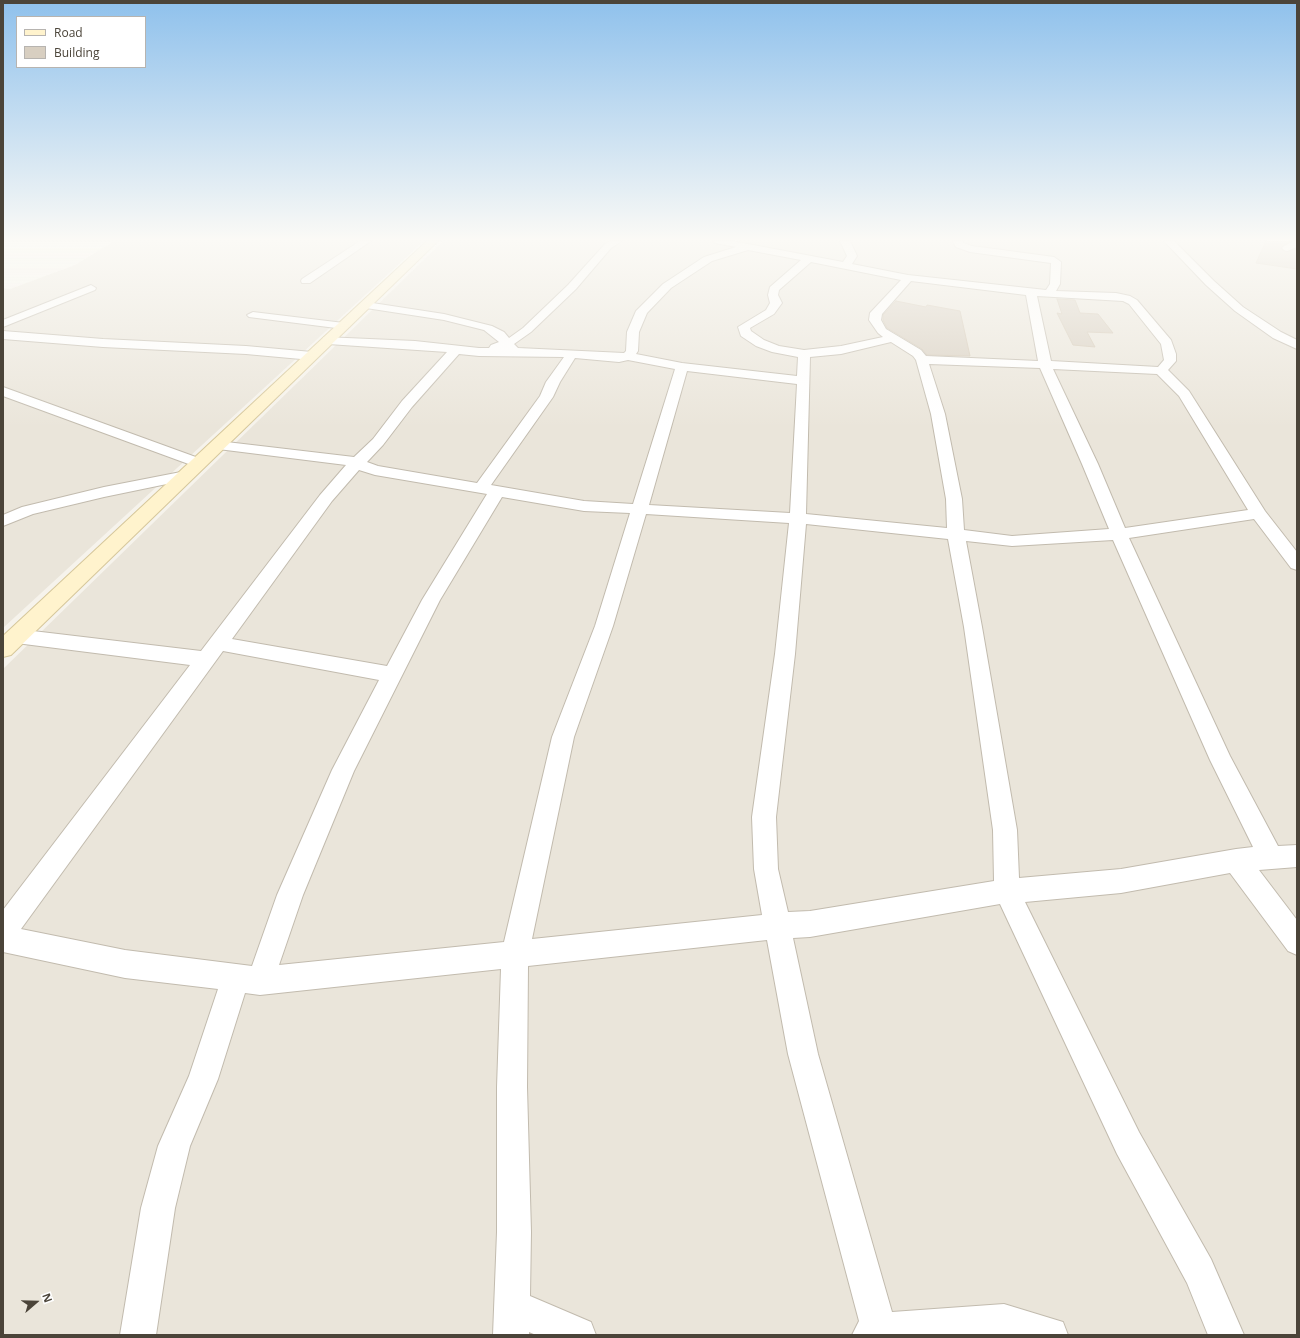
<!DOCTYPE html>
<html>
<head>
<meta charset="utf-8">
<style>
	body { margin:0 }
	#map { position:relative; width:1300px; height:1338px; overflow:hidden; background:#f6f3ec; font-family:"Open Sans",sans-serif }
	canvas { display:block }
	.frame { position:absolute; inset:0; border:4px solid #4b4439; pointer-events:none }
	.legend { position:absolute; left:16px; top:16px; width:130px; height:52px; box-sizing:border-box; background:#fff; border:1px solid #b7b4b0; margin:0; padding:5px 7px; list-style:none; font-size:12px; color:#4b4439 }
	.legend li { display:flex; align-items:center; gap:8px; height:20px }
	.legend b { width:20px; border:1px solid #b7b4b0 }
	.north { position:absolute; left:16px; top:1282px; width:40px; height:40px; -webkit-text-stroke:3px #fff; paint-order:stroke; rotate:70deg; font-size:11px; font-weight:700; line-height:16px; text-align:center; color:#4b4439 }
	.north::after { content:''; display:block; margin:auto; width:14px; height:18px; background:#4b4439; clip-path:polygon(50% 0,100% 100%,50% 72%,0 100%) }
</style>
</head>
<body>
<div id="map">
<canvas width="1300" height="1338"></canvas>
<div class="frame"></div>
<ul class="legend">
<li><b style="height:5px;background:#fff3cd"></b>Road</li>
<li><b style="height:11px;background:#d8cfc1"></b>Building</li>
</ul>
<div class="north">N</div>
</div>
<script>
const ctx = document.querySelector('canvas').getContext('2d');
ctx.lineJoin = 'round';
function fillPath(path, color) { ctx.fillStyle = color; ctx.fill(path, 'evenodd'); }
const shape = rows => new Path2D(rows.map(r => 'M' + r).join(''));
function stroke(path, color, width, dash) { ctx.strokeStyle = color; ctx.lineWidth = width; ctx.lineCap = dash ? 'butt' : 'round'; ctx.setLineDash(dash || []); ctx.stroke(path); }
fillPath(shape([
	[114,241,424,241,3,628,3,288,10,289,75,265],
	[443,241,1297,241,1297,1335,3,1335,3,669]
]), '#eae5da');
const building = shape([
	[1266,241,1290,241,1280,248,1287,252,1297,249,1297,269,1256,263,1266,241],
	[1057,299,1075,300,1080,313,1098,314,1113,333,1087,332,1095,347,1073,345,1057,313,1062,314,1057,299],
	[896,301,926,307,927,305,960,311,970,356,927,355,922,349,887,328,883,320,883,315,896,301]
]);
fillPath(building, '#d8cfc1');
stroke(building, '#d3c7b4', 1);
const street = shape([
	[360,241,371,241,310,283,302,283,301,281,302,279,360,241],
	[610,241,622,241,611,248,576,289,531,332,514,344,518,348,624,353,626,351,627,332,636,311,663,284,704,257,736,247,715,243,713,241,732,241,843,262,847,256,840,241,850,241,857,256,852,264,908,275,1046,290,1050,284,1051,263,970,252,956,247,953,241,963,241,963,243,972,246,1054,257,1061,262,1060,284,1056,291,1116,293,1130,296,1137,300,1171,340,1176,354,1176,361,1168,370,1189,391,1265,511,1297,552,1297,570,1291,568,1254,519,1129,538,1230,756,1278,846,1297,845,1297,867,1259,870,1297,920,1297,955,1288,951,1230,873,1121,893,1025,902,1139,1132,1211,1259,1244,1335,1208,1335,1187,1283,1117,1154,1000,904,810,937,793,938,818,1054,892,1312,1004,1304,1063,1322,1068,1335,852,1335,859,1321,788,1054,767,940,528,966,527,1087,531,1232,530,1296,591,1322,596,1335,536,1335,529,1332,529,1335,493,1335,497,1232,497,1087,501,969,260,995,245,993,218,1079,190,1146,175,1208,156,1335,120,1335,141,1208,158,1146,189,1076,218,989,125,978,3,952,3,910,190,665,16,643,9,641,6,636,9,631,16,629,201,651,320,495,346,465,218,449,213,448,211,445,213,442,218,441,354,457,373,439,402,401,447,352,328,344,324,343,322,340,324,337,415,341,479,348,489,348,491,345,499,342,484,330,444,320,366,308,362,307,360,305,362,303,366,302,444,314,492,326,504,332,509,338,523,328,568,285,605,244,610,241],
	[748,250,801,260,770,287,768,295,770,303,766,310,738,327,741,336,756,346,772,352,798,357,797,376,682,363,636,354,638,351,639,332,647,313,671,288,712,261,748,250],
	[811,262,901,280,870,313,869,320,878,333,883,337,841,346,804,350,779,346,764,340,751,331,750,328,774,314,782,303,778,295,779,290,811,262],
	[911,281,1026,295,1038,361,926,356,921,350,886,329,881,320,882,314,911,281],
	[1037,296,1123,301,1129,304,1161,344,1164,360,1158,367,1051,361,1037,296],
	[891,342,913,356,916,360,931,414,946,499,947,528,806,514,810,357,841,354,891,342],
	[459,354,479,356,564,357,546,382,540,396,477,483,378,466,367,462,383,445,412,407,459,354],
	[575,358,619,362,628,360,675,369,633,504,584,501,491,485,553,397,560,382,575,358],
	[929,364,1040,368,1082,464,1109,529,1012,536,964,530,962,499,945,414,929,364],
	[1053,369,1157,374,1179,396,1248,510,1125,528,1098,464,1053,369],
	[687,371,797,384,790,513,649,505,687,371],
	[359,470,375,475,487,494,422,600,387,666,232,639,332,501,359,470],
	[502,497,584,511,630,513,595,626,552,737,504,942,279,965,303,895,354,771,440,600,502,497],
	[646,514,789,523,775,654,752,817,754,869,762,915,532,939,574,737,613,626,646,514],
	[806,524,948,539,964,627,993,830,994,881,810,911,788,912,778,869,776,817,795,654,806,524],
	[1113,540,1210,760,1253,847,1236,849,1121,869,1019,878,1017,830,982,627,966,541,1012,546,1113,540],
	[223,651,379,680,332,770,277,895,252,966,125,950,21,929,223,651],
	[1164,241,1174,241,1214,281,1243,307,1281,332,1297,340,1297,349,1273,338,1235,311,1206,285,1164,241],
	[1294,241,1297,241,1297,247,1287,251,1284,250,1282,248,1284,246,1294,241],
	[91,285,96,288,95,290,3,327,3,320,91,285],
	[253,312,344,323,350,326,344,329,249,317,247,315,253,312],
	[3,331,103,339,246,346,312,352,318,356,312,360,246,354,103,347,3,339,3,331],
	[3,387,204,460,206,463,204,466,199,467,194,466,3,396,3,387],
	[186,471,191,473,194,476,191,479,104,497,33,514,3,526,3,515,22,507,104,487,186,471]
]);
const secondary = shape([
	[427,241,438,241,11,655,3,657,3,636,427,241]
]);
stroke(street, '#c2bbae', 2);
stroke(secondary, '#d6c79b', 2);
fillPath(street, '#fff');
fillPath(secondary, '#fff3cd');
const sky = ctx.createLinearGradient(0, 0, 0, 428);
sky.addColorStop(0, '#8fc1ec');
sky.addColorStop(0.56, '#fbfaf6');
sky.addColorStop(1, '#fbfaf600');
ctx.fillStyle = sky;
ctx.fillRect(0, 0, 1300, 428);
</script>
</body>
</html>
